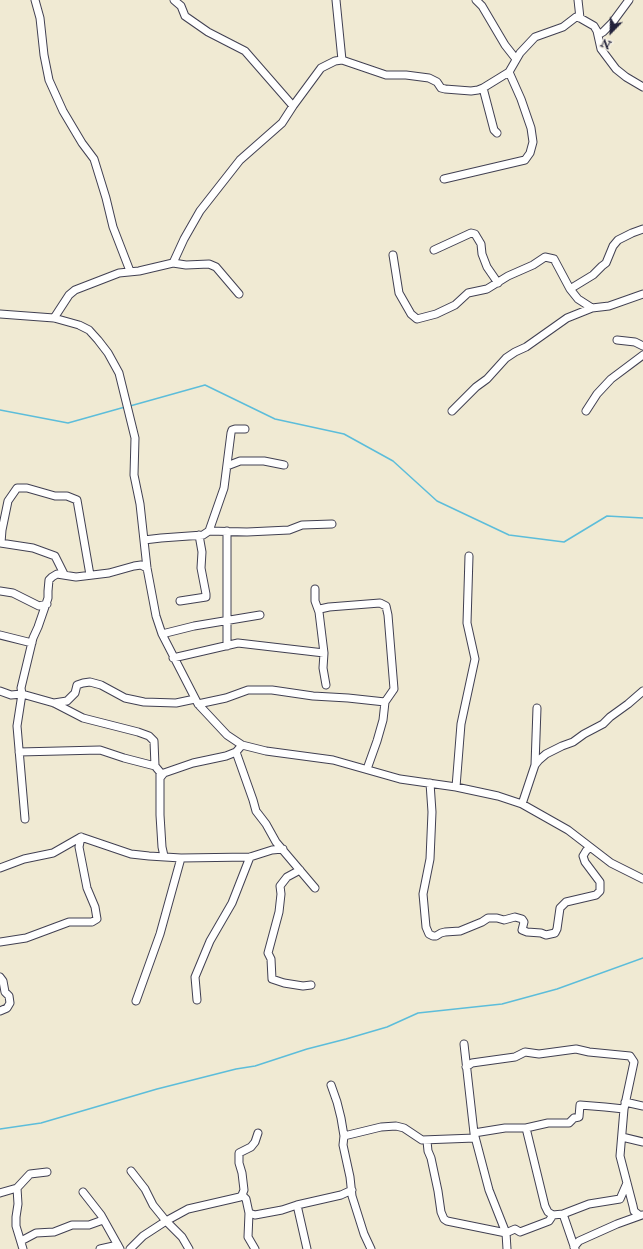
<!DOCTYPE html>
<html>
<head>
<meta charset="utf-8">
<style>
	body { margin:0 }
	#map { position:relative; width:643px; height:1249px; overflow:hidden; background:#f0ead3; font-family:"IM FELL Double Pica",serif }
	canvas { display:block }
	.north { position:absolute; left:591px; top:12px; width:40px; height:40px; -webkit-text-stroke:3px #f7f3e8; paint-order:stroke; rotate:203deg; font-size:11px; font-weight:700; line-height:16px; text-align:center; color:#22223b }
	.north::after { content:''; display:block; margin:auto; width:14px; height:18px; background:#22223b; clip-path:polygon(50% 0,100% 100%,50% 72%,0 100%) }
</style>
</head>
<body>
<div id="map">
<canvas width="643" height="1249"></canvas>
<div class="north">N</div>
</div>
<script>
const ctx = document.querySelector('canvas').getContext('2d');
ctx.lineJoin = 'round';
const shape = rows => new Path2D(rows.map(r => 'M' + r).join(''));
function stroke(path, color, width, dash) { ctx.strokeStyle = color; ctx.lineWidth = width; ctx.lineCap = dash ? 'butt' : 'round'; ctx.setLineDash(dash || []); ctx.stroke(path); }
stroke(shape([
	[130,406,205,385,275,419,344,434,393,461,437,501,509,535,564,542,607,516,643,518],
	[0,410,68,423,125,407],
	[0,1129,41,1123,157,1089,236,1069,255,1066,307,1049,346,1039,387,1027,418,1013,502,1004,557,989,643,958]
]), '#5cbdda', 1.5);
const minor = shape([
	[35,0,40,18,44,55,49,80,63,111,82,143,94,159,106,198,113,227,130,271],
	[174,0,181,6,185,16,208,32,245,51,293,106],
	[336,0,342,60],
	[476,0,482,6,505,45,516,59],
	[578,0,580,18],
	[598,35,603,32,612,23,629,0],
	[497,133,494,130,483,88,509,72,520,53,535,37,563,27,576,17,580,18,594,26,597,31,601,49,616,69,626,77,643,87],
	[444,179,525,160,530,153,533,142,531,128,521,99,509,72],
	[434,250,471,233,475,234,481,244,482,254,487,267,498,283],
	[393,255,399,293,411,314,417,319,436,314,455,305,468,293,487,289,508,276,533,265,545,257,554,259,570,289],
	[173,263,184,239,200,211,240,160,282,123,293,106,321,68,335,61,342,60,386,75,406,75,429,78,437,82,441,88,445,89,471,91,478,90,483,88],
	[592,308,609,306,643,294],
	[0,314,54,318,79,325,89,330,98,340,108,353,119,373,135,438,134,475,140,504,147,568,156,616,162,634,198,704,227,735,242,745,266,751,333,760,400,779,456,787,498,796,522,804,568,830,611,863,643,879],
	[54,318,69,295,75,290,119,273,139,271,173,263,186,265,209,264,216,267,239,294],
	[617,340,635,342,643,346],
	[452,411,476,387,487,379,506,358,515,352,526,347,567,318,592,308,578,299,570,289,593,275,602,266,606,263,613,246,618,240,632,233,643,229],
	[586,411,597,394,611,379,643,355],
	[227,466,240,461,264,461,284,465],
	[209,531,247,532,289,530,302,525,332,524],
	[144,540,161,538,203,535,209,531,224,488,231,433,232,430,235,429,245,429],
	[0,543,33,548,55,556,64,574],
	[1,543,2,530,8,501,17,488,27,488,55,496,67,496,77,500,90,575],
	[315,589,315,601,319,612,324,653,323,668,326,685],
	[0,591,13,593,39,606,47,604],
	[180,601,206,597,206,594,201,568,202,552,199,535],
	[319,612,320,609,329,607,380,603,386,606,388,615,394,689,385,702,383,720,377,741,367,769],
	[162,634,194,626,260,615],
	[0,635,32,643],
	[227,646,227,531],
	[173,658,238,643,324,653],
	[0,691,11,695,22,694,54,703,83,718,138,732,149,736,154,741,155,766,160,772,160,778],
	[54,703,67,701,75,693,77,685,83,683,90,682,101,685,125,698,144,702,176,703,195,699],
	[198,704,226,698,248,690,272,690,313,696,348,698,385,702],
	[19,752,100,750,124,758,155,766],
	[236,752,253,800,256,811,266,824,276,842,315,888],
	[535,765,537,708],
	[430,783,432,812,430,859,423,894,426,927,429,934,433,936,436,936,441,933,445,932,460,931,482,922,488,918,497,918,504,920,515,917,522,919,524,922,522,930,527,932,541,933,546,935,555,933,557,929,560,908,566,902,596,895,600,891,600,882,585,862,583,856,586,851,590,847],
	[456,787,461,724,475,659,467,623,469,556],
	[522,804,535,765,539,760,546,754,562,746,573,742,584,734,603,724,610,717,628,704,643,691],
	[25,819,17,726,22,694,21,688,33,638,38,627,48,598,48,591,49,580,52,577,57,574,76,577,109,573,134,566,141,565,147,568],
	[81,837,131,854,149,856,181,858,250,857,272,850,283,849],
	[164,856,162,847,160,815,160,778,164,773,193,763,226,756,236,752,242,745],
	[0,868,24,859,53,853,81,837],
	[300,870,287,877,280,886,281,894,279,912,268,953,271,959,272,979,284,983,303,986,311,985],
	[0,942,26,938,69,922,92,922,97,919,95,907,87,888,79,847,81,837],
	[0,977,3,981,5,992,9,996,10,1003,7,1008,0,1011],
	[197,1000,195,977,210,941,232,903,250,857],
	[136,1001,160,934,181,858],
	[464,1044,474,1133,489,1190,506,1233,507,1249],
	[466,1067,472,1063,479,1062,515,1057,525,1052,539,1054,576,1049,589,1052,630,1056,634,1062,624,1109,620,1156,633,1206,634,1211,639,1215],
	[331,1085,337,1102,341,1118,344,1136,343,1145,350,1177,352,1196,364,1234,371,1249],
	[625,1102,643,1106],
	[526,1128,545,1206,548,1212,553,1215,563,1214,589,1204,620,1199,627,1183],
	[474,1133,505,1128,526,1128,548,1123,569,1123,574,1118,579,1117,580,1105,605,1107,624,1109],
	[344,1136,381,1127,396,1126,404,1128,422,1140,475,1138],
	[622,1137,643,1142],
	[427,1141,428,1151,431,1158,438,1191,441,1212,444,1219,447,1221,506,1233,515,1229,520,1232,549,1221,553,1215],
	[131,1171,145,1189,153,1205,166,1221,182,1237,189,1249],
	[17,1188,18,1204,16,1217,16,1226,23,1249],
	[83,1192,101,1215,120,1249],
	[0,1193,17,1188,30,1174,47,1172],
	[242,1195,246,1199,249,1213,248,1237,255,1249],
	[297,1205,307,1249],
	[249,1213,255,1215,282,1210,297,1205,341,1195,352,1190],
	[563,1214,575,1249],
	[21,1241,36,1233,54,1232,72,1225,89,1225,103,1220],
	[574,1247,579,1241,617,1224,642,1215],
	[100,1249,118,1245],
	[130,1249,143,1236,166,1221,188,1209,240,1197,242,1195,244,1190,242,1173,239,1163,239,1153,251,1147,255,1142,258,1133]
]);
stroke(minor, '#414052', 9);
stroke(minor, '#fff', 7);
</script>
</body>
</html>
